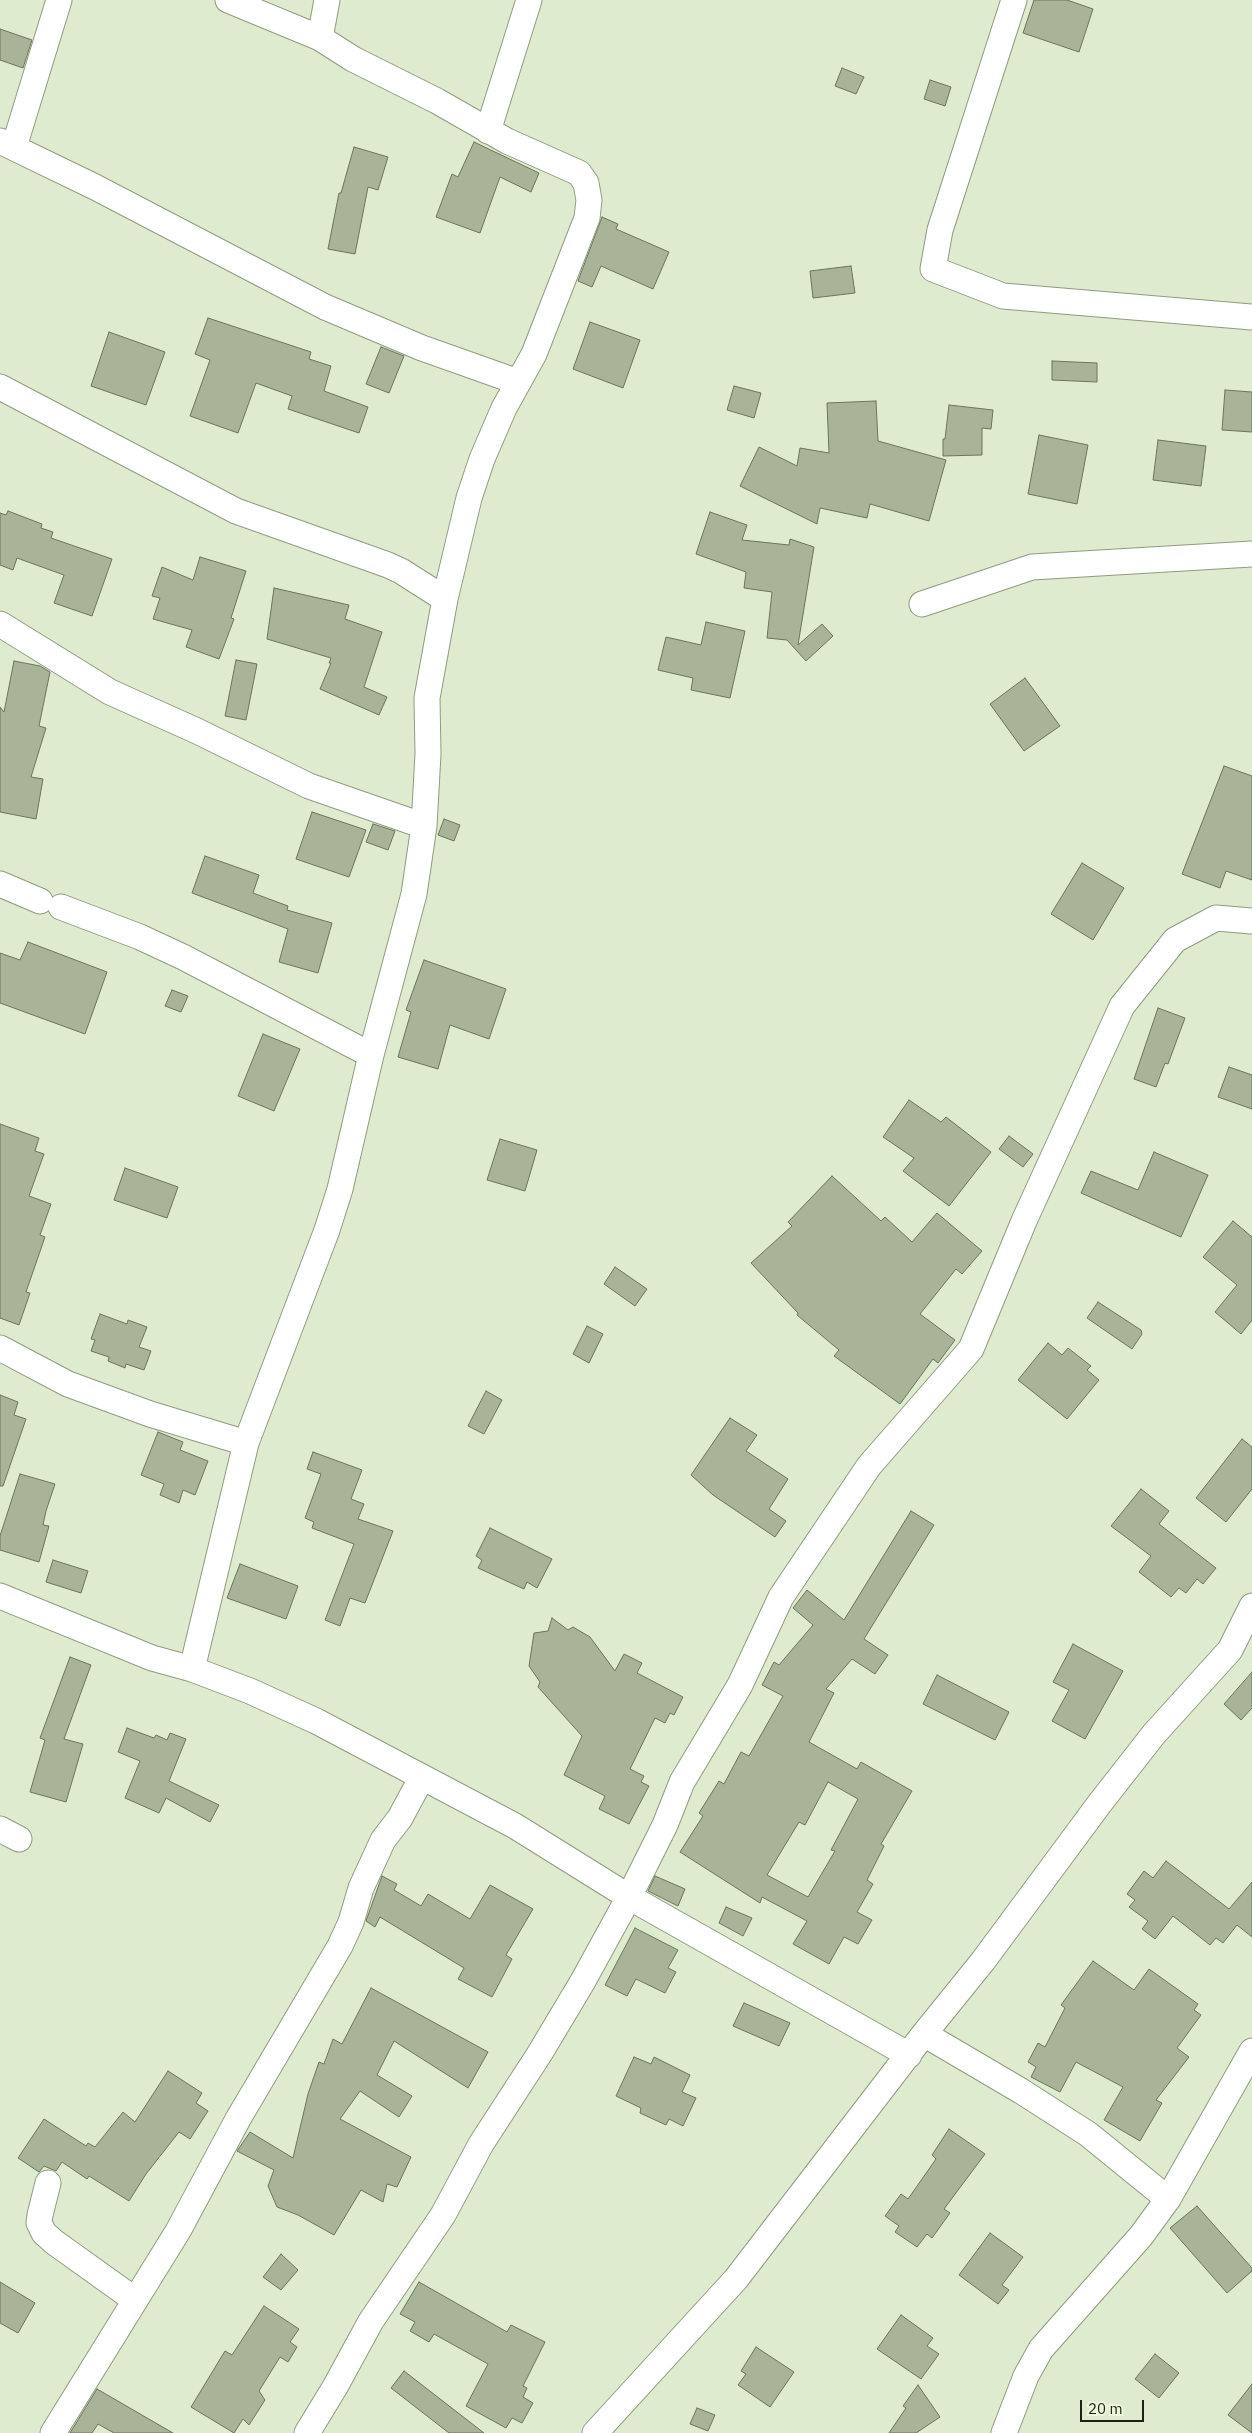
<!DOCTYPE html>
<html>
<head>
<meta charset="utf-8">
<style>
	body { margin:0 }
	#map { position:relative; width:1252px; height:2433px; overflow:hidden; background:#dfebce; font-family:"IBM Plex Sans",sans-serif }
	canvas { display:block }
	.scale { position:absolute; left:1080px; top:2400px; width:64px; height:22px; box-sizing:border-box; border:2px solid #1d2117; border-top:0; padding-left:6px; font-size:15px; line-height:18px; white-space:nowrap; color:#1d2117; -webkit-text-stroke:4px #ecf8db; paint-order:stroke }
</style>
</head>
<body>
<div id="map">
<canvas width="1252" height="2433"></canvas>
<div class="scale">20 m</div>
</div>
<script>
const ctx = document.querySelector('canvas').getContext('2d');
ctx.lineJoin = 'round';
function fillPath(path, color) { ctx.fillStyle = color; ctx.fill(path, 'evenodd'); }
const shape = rows => new Path2D(rows.map(r => 'M' + r).join(''));
function stroke(path, color, width, dash) { ctx.strokeStyle = color; ctx.lineWidth = width; ctx.lineCap = dash ? 'butt' : 'round'; ctx.setLineDash(dash || []); ctx.stroke(path); }
const building = shape([
	[1034,0,1067,0,1093,9,1079,52,1023,33,1034,0],
	[0,29,32,40,23,68,0,60,0,29],
	[842,68,864,77,856,94,835,86,842,68],
	[930,80,951,87,945,106,924,99,930,80],
	[474,142,539,173,531,192,500,177,480,233,436,217,452,174,458,177,474,142],
	[354,147,388,157,378,190,368,187,355,254,328,249,339,193,341,193,354,147],
	[602,217,618,224,616,229,669,252,653,289,601,266,592,287,578,281,602,217],
	[851,266,855,293,813,298,810,271,851,266],
	[208,318,311,352,309,359,331,366,324,391,368,407,359,433,288,409,292,396,256,383,238,433,190,416,210,360,195,354,208,318],
	[590,322,640,340,623,388,573,369,590,322],
	[109,332,165,352,146,405,91,386,109,332],
	[381,347,404,356,389,393,366,384,381,347],
	[1052,361,1097,363,1097,382,1052,380,1052,361],
	[734,386,761,393,754,418,727,410,734,386],
	[1225,390,1252,392,1252,432,1222,430,1225,390],
	[876,401,878,441,946,460,929,521,870,504,867,518,820,508,817,524,740,486,759,447,797,466,800,448,829,453,827,403,876,401],
	[949,405,993,410,991,429,982,428,982,455,943,456,943,439,945,439,949,405],
	[1039,435,1088,445,1077,504,1028,494,1039,435],
	[1158,440,1206,446,1201,486,1153,480,1158,440],
	[8,511,42,524,41,528,53,532,51,538,112,559,92,616,54,603,64,575,17,558,13,570,0,565,0,513,6,515,8,511],
	[710,512,747,525,742,540,789,545,790,539,814,547,798,645,822,624,833,636,806,661,787,640,767,638,772,592,744,588,746,572,696,554,710,512],
	[200,557,246,571,231,618,234,619,219,659,186,647,192,630,153,619,160,598,152,596,162,567,193,580,200,557],
	[274,588,349,605,345,619,382,632,364,687,387,697,379,715,320,689,331,663,329,663,331,658,267,639,274,588],
	[706,622,745,631,730,698,691,690,693,678,658,670,666,637,701,645,706,622],
	[236,660,257,664,246,720,225,716,236,660],
	[14,661,40,666,50,672,39,726,46,728,31,777,43,779,36,819,0,812,0,707,4,712,14,661],
	[1025,678,1060,726,1024,751,990,704,1025,678],
	[1224,766,1252,776,1252,880,1226,871,1220,888,1182,874,1224,766],
	[312,812,366,830,349,877,296,859,312,812],
	[444,819,460,825,454,841,438,835,444,819],
	[373,824,395,831,388,850,366,842,373,824],
	[205,856,259,875,253,893,288,906,287,910,332,923,318,973,279,962,288,929,192,893,205,856],
	[1082,863,1124,888,1093,940,1051,914,1082,863],
	[28,942,107,972,85,1034,0,1003,0,953,20,960,28,942],
	[424,960,506,989,489,1039,450,1025,438,1069,398,1057,411,1012,406,1010,424,960],
	[172,990,188,996,181,1012,165,1006,172,990],
	[1158,1008,1185,1018,1168,1064,1165,1063,1156,1087,1134,1079,1158,1008],
	[263,1034,300,1049,274,1111,238,1096,263,1034],
	[1229,1067,1252,1075,1252,1109,1218,1097,1229,1067],
	[909,1100,941,1122,946,1117,991,1152,949,1206,903,1171,914,1158,883,1137,909,1100],
	[0,1124,39,1138,35,1151,44,1154,29,1196,51,1204,40,1235,45,1237,26,1292,30,1293,19,1325,0,1318,0,1124],
	[1009,1136,1033,1154,1023,1167,999,1149,1009,1136],
	[500,1139,537,1150,525,1191,487,1180,500,1139],
	[1154,1152,1208,1175,1181,1237,1081,1193,1091,1171,1138,1190,1154,1152],
	[125,1168,178,1187,167,1218,114,1200,125,1168],
	[832,1176,881,1221,885,1217,912,1242,937,1213,982,1251,962,1274,956,1269,920,1314,955,1340,938,1363,933,1359,900,1404,834,1356,839,1350,797,1315,798,1313,751,1263,792,1226,788,1222,832,1176],
	[1233,1221,1252,1237,1252,1320,1241,1334,1215,1312,1237,1285,1203,1257,1233,1221],
	[615,1267,647,1289,635,1306,604,1284,615,1267],
	[1098,1302,1141,1330,1142,1334,1132,1349,1087,1318,1098,1302],
	[100,1314,127,1324,128,1320,147,1327,139,1347,151,1351,144,1370,126,1364,125,1368,108,1361,109,1357,91,1351,95,1340,91,1339,100,1314],
	[587,1326,603,1334,589,1363,573,1354,587,1326],
	[1048,1343,1062,1355,1068,1348,1091,1366,1087,1370,1099,1380,1067,1419,1018,1380,1048,1343],
	[486,1391,502,1400,484,1434,468,1426,486,1391],
	[0,1395,18,1402,14,1415,26,1419,3,1486,0,1486,0,1395],
	[730,1418,757,1435,746,1451,788,1479,769,1509,786,1521,775,1537,713,1495,691,1475,730,1418],
	[158,1432,183,1442,180,1450,208,1461,195,1495,183,1490,179,1503,160,1495,164,1484,141,1475,158,1432],
	[1242,1439,1252,1447,1252,1489,1226,1522,1196,1498,1242,1439],
	[313,1452,362,1470,351,1499,364,1504,358,1519,393,1531,365,1603,350,1598,340,1626,325,1620,354,1544,312,1528,314,1522,305,1518,321,1474,307,1469,313,1452],
	[20,1474,55,1484,46,1511,43,1525,49,1526,39,1562,0,1550,0,1536,20,1474],
	[1141,1489,1169,1511,1159,1524,1216,1568,1203,1584,1197,1579,1186,1593,1179,1588,1171,1597,1139,1572,1151,1556,1111,1526,1141,1489],
	[911,1511,934,1525,864,1639,888,1655,875,1674,852,1659,826,1689,834,1693,809,1742,857,1769,861,1762,912,1791,881,1844,884,1846,867,1880,873,1884,857,1912,872,1920,858,1944,844,1937,829,1964,793,1944,807,1921,762,1897,760,1903,680,1852,703,1816,699,1813,719,1781,724,1784,741,1752,749,1756,783,1696,762,1685,774,1662,779,1665,813,1625,793,1608,807,1590,844,1620,911,1511],
	[828,1782,858,1799,831,1850,835,1851,808,1897,767,1875,799,1822,805,1825,828,1782],
	[490,1528,552,1559,537,1588,527,1582,524,1589,478,1568,482,1560,476,1556,490,1528],
	[53,1560,88,1571,81,1593,46,1582,53,1560],
	[240,1564,298,1586,286,1619,227,1598,240,1564],
	[552,1618,568,1630,573,1627,590,1637,615,1671,624,1654,642,1663,637,1673,683,1697,674,1715,670,1713,665,1723,655,1718,630,1769,644,1776,641,1782,649,1786,629,1824,599,1809,605,1796,564,1775,582,1736,538,1687,540,1682,529,1666,534,1633,548,1631,552,1618],
	[1073,1644,1123,1671,1085,1739,1052,1721,1069,1690,1053,1682,1073,1644],
	[70,1657,91,1665,64,1739,83,1744,66,1802,30,1792,45,1740,40,1738,70,1657],
	[1252,1672,1252,1708,1241,1720,1224,1704,1252,1672],
	[937,1675,1009,1712,995,1740,923,1704,937,1675],
	[127,1728,154,1738,156,1735,167,1740,170,1733,186,1739,169,1781,219,1805,210,1822,166,1798,159,1813,125,1798,140,1761,118,1752,127,1728],
	[1166,1861,1229,1909,1252,1882,1252,1937,1237,1925,1223,1943,1216,1938,1210,1945,1173,1916,1155,1939,1142,1929,1148,1921,1129,1907,1135,1900,1127,1894,1144,1871,1153,1878,1166,1861],
	[382,1876,397,1884,394,1890,421,1906,428,1894,470,1919,490,1885,533,1909,506,1955,512,1959,492,1997,458,1979,464,1968,380,1917,375,1927,366,1921,382,1876],
	[655,1876,685,1889,678,1906,648,1891,655,1876],
	[726,1907,752,1918,743,1936,719,1923,726,1907],
	[635,1928,678,1950,668,1968,676,1972,665,1993,636,1979,627,1996,605,1985,635,1928],
	[1093,1961,1134,1990,1149,1969,1198,2004,1194,2010,1201,2015,1177,2048,1189,2057,1156,2100,1162,2103,1140,2141,1104,2120,1123,2087,1076,2062,1060,2092,1031,2077,1036,2067,1028,2062,1038,2043,1045,2047,1065,2008,1061,2005,1093,1961],
	[371,1988,488,2052,468,2088,394,2041,377,2075,412,2096,399,2117,360,2091,340,2119,411,2157,397,2187,387,2184,383,2202,361,2190,334,2235,298,2215,277,2207,268,2186,274,2170,237,2151,250,2132,293,2158,308,2094,319,2062,324,2064,333,2039,342,2044,371,1988],
	[744,2003,790,2023,779,2046,733,2026,744,2003],
	[634,2057,651,2064,654,2057,690,2075,682,2092,696,2098,683,2126,669,2119,666,2125,640,2113,641,2108,616,2096,634,2057],
	[168,2071,202,2093,196,2103,208,2111,190,2139,179,2132,146,2174,129,2201,89,2176,87,2179,62,2162,56,2171,44,2166,39,2172,18,2158,44,2119,86,2146,88,2143,95,2147,123,2112,135,2122,168,2071],
	[949,2129,985,2154,944,2209,950,2213,932,2238,927,2234,917,2247,895,2232,899,2226,885,2216,901,2194,908,2199,936,2159,932,2155,949,2129],
	[1197,2206,1252,2268,1252,2271,1227,2293,1170,2228,1197,2206],
	[990,2233,1023,2257,1002,2285,1009,2290,998,2304,959,2275,990,2233],
	[281,2254,298,2270,281,2290,263,2277,281,2254],
	[0,2282,35,2303,18,2333,0,2323,0,2282],
	[419,2282,507,2332,511,2325,545,2342,523,2386,527,2388,523,2397,533,2403,522,2423,512,2418,506,2428,466,2406,488,2364,434,2334,429,2342,410,2331,415,2322,400,2314,419,2282],
	[264,2306,299,2329,290,2342,297,2347,288,2362,280,2357,259,2391,265,2400,249,2425,243,2419,234,2433,191,2407,225,2351,232,2355,264,2306],
	[901,2315,933,2338,927,2346,939,2354,921,2379,877,2349,901,2315],
	[756,2347,794,2372,770,2407,738,2385,746,2374,741,2371,756,2347],
	[1155,2354,1179,2373,1159,2398,1135,2379,1155,2354],
	[404,2371,484,2433,449,2433,391,2388,404,2371],
	[1252,2384,1252,2433,1228,2415,1252,2384],
	[918,2385,940,2417,916,2433,889,2433,906,2408,903,2406,918,2385],
	[97,2389,173,2433,114,2433,98,2424,92,2433,70,2433,97,2389],
	[697,2408,715,2415,708,2431,690,2424,697,2408]
]);
fillPath(building, '#a8b398');
stroke(building, '#6a755b', 1);
const street = shape([
	[1014,0,940,230,933,269,1003,296,1252,317],
	[320,38,327,0],
	[488,131,529,0],
	[0,141,95,187,325,307,422,348,518,382],
	[14,147,59,0],
	[0,387,236,511,388,565,401,571,445,599],
	[922,604,1032,567,1252,554],
	[0,624,110,692,197,731,309,786,424,826],
	[0,884,40,901],
	[61,907,140,937,183,957,371,1055],
	[0,1348,68,1384,150,1414,246,1443],
	[0,1596,152,1658,192,1669,250,1691,316,1721,515,1826,629,1897,909,2055],
	[192,1669,246,1443,327,1230,340,1189,371,1055,414,894,424,826,428,754,427,698,445,599,469,498,482,459,504,408,534,354,587,218,589,200,586,183,579,173,507,141,437,101,353,59,320,38,228,0],
	[0,1829,19,1839],
	[924,2034,1021,2091,1088,2134,1168,2199],
	[48,2183,40,2215,39,2223,44,2233,54,2242,135,2300],
	[53,2433,178,2231,238,2119,340,1946,351,1922,361,1888,383,1840,400,1818,422,1777],
	[307,2433,335,2387,371,2321,443,2215,481,2144,540,2053,583,1981,629,1897,665,1825,682,1782,740,1685,781,1597,869,1466,971,1349,1024,1221,1122,1006,1175,940,1216,918,1252,921],
	[595,2433,736,2279,924,2034,983,1961,1100,1803,1154,1734,1230,1650,1252,1606],
	[1004,2433,1026,2376,1041,2349,1141,2236,1168,2199,1252,2051]
]);
stroke(street, '#909b80', 27);
stroke(street, '#fff', 25);
</script>
</body>
</html>
